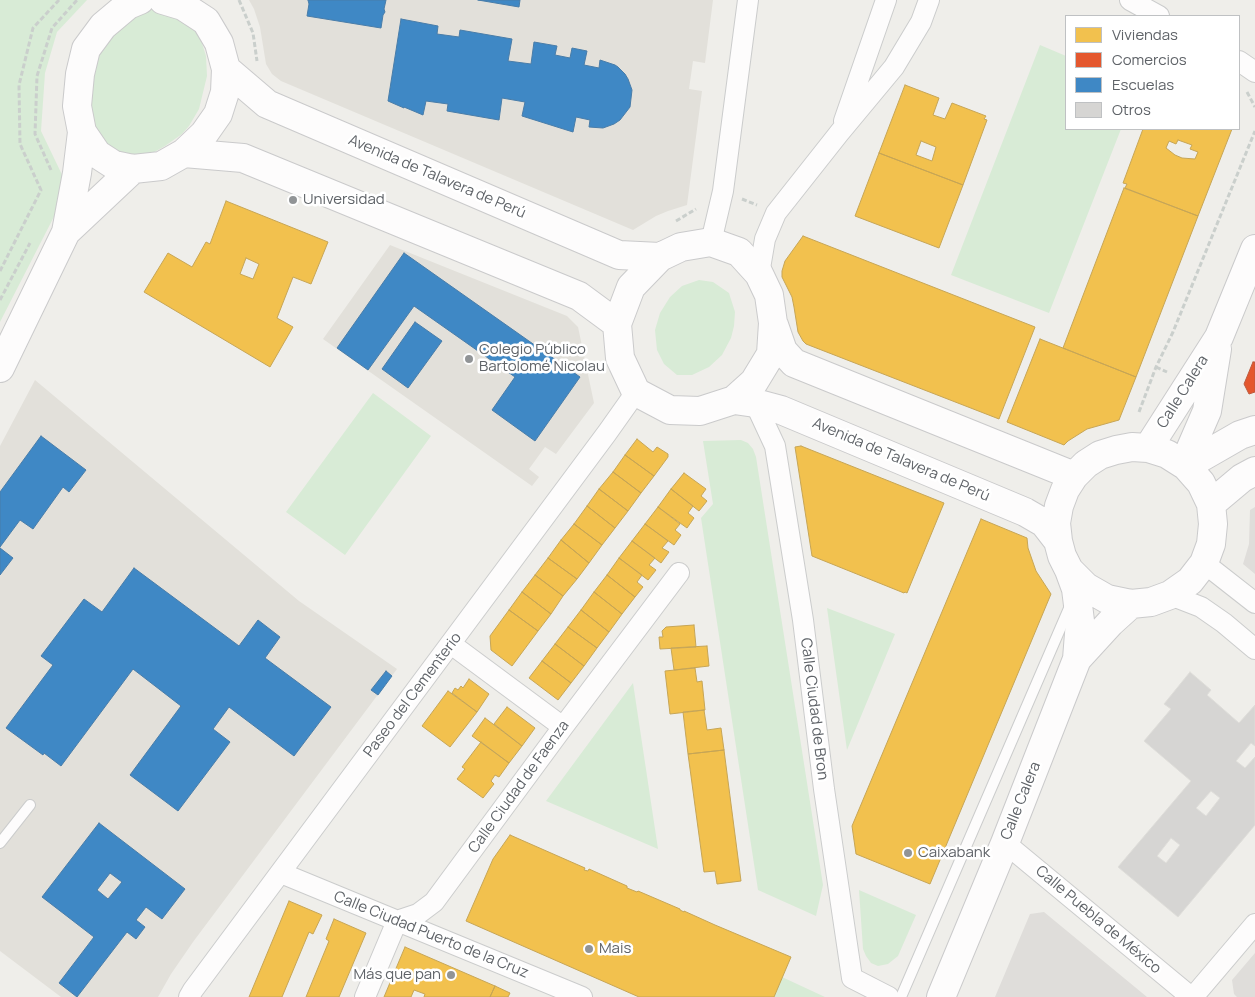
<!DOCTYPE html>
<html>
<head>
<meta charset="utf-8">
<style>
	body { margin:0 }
	#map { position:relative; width:1255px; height:997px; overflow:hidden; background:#efeeea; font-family:Manrope,sans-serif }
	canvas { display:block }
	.legend { position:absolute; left:1065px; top:15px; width:175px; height:115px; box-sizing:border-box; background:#fff; border:1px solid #bfc1c3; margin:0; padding:6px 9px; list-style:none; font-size:15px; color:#5f6368 }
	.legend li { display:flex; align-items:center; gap:10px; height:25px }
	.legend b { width:25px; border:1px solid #bfc1c3 }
</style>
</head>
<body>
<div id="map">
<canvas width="1255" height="997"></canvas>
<ul class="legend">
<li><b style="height:14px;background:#f2c14e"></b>Viviendas</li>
<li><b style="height:14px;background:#e4572e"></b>Comercios</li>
<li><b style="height:14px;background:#3f88c5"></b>Escuelas</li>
<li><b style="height:14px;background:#d6d5d3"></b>Otros</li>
</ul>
</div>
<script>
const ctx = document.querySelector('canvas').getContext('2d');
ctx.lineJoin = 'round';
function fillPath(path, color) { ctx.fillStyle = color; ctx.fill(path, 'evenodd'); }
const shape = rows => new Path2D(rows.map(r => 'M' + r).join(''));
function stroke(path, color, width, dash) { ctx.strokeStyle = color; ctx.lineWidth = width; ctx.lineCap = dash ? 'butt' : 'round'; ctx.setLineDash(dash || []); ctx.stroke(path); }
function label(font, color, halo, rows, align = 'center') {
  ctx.font = font + ' Manrope,sans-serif'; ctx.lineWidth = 5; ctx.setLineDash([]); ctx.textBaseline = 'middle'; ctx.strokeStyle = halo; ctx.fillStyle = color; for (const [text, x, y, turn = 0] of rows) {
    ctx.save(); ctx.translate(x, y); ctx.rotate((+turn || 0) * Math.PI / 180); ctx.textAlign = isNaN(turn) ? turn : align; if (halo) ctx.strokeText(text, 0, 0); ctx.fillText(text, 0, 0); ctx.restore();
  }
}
fillPath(shape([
	[1255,507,1255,574,1243,564,1249,544,1250,510],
	[1044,912,1147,997,995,997,1030,914],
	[1255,953,1255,997,1237,997,1234,994,1232,980]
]), '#dfddda');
fillPath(shape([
	[249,0,713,0,705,63,693,61,689,89,702,91,687,205,668,211,656,216,633,230,281,81,272,74,266,64,260,27,254,9],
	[390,245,567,316,578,327,594,403,556,454,545,447,529,469,539,477,532,486,323,339],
	[35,380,299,601,397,669,193,942,171,974,158,997,61,997,0,951,0,446]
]), '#e2e0da');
fillPath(shape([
	[0,0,87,0,57,32,45,73,41,131,66,183,63,199,0,322],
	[157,8,192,21,200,37,206,56,207,76,199,109,189,126,182,134,165,146,149,155,134,159,109,155,87,115,88,82,101,48,111,32,137,12],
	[1040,45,1066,56,1066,129,1121,129,1049,313,951,275],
	[699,280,713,282,729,293,735,312,734,326,731,338,722,355,709,367,692,375,677,375,664,364,657,350,655,330,660,313,670,297,682,286],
	[373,393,431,436,345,555,286,512],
	[741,440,748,443,753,449,756,457,823,885,816,916,758,890,701,518,713,504,703,441],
	[827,608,895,634,847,750],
	[633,683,658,849,546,801],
	[859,890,916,915,898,956,888,964,878,966,871,963,866,956,863,949],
	[782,977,825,997,774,997]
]), '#d8ebd6');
const homes = shape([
	[905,85,939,98,933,115,945,119,952,103,986,116,984,119,987,120,963,185,879,153,905,85],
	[921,141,936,147,932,161,916,155,921,141],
	[1143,129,1232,129,1198,216,1125,188,1127,184,1123,183,1143,129],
	[1178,140,1192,145,1190,149,1198,152,1195,159,1182,158,1175,155,1166,148,1169,141,1176,144,1178,140],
	[879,153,963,185,939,248,855,216,879,153],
	[1124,188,1198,216,1136,377,1063,348,1124,188],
	[226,201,328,242,311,284,293,277,277,318,293,327,270,367,144,292,168,253,192,267,206,242,210,244,226,201],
	[246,258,259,264,253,279,240,274,246,258],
	[803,236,1035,327,999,419,806,344,803,341,798,332,794,307,792,297,782,277,782,271,785,261,803,236],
	[1040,339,1136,377,1119,420,1087,429,1068,441,1064,445,1007,422,1040,339],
	[637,439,653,452,657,447,668,454,668,457,654,476,625,455,637,439],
	[801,446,944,503,907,593,905,592,904,593,812,556,795,447,801,446],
	[625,455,654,476,641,493,613,472,625,455],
	[613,472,641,493,628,511,599,489,613,472],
	[684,473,706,489,701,496,707,501,699,511,671,489,684,473],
	[599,489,628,511,615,528,587,506,599,489],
	[671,489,693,506,688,513,694,518,687,528,658,507,671,489],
	[587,506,615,528,602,545,574,524,587,506],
	[658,507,680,524,675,530,681,535,674,545,645,524,658,507],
	[981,519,1027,538,1028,548,1036,571,1051,594,930,884,856,854,852,826,981,519],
	[574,524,602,545,589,563,561,540,574,524],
	[645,524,668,541,662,548,669,552,661,563,632,541,645,524],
	[561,540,589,563,577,579,548,558,561,540],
	[632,541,655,558,649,565,656,570,648,580,619,558,632,541],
	[548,558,577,579,563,596,535,575,548,558],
	[619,558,642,575,637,582,643,587,635,597,607,575,619,558],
	[535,575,563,596,551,614,522,592,535,575],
	[607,575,635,597,622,614,594,592,607,575],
	[522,592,551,614,538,631,509,610,522,592],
	[594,592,622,614,609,632,581,610,594,592],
	[509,610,538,631,512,666,491,650,490,636,509,610],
	[581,610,609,632,597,648,568,627,581,610],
	[694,625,696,647,660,649,659,637,663,637,662,631,666,627,694,625],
	[568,627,597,648,584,666,555,644,568,627],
	[555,644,584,666,571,683,542,661,555,644],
	[707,646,709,666,674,670,671,648,707,646],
	[542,661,571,683,558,700,529,678,542,661],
	[695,668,697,682,702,681,705,710,670,714,665,671,695,668],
	[469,679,489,694,477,712,452,693,455,688,458,690,461,686,463,688,469,679],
	[448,691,477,712,450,747,422,726,448,691],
	[507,707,535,728,522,746,494,724,507,707],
	[704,710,707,730,721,728,724,750,688,754,683,712,704,710],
	[485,718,522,746,509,763,472,736,485,718],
	[481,742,509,763,499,777,495,775,491,781,494,784,483,798,457,779,465,769,462,767,481,742],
	[724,750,741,881,717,884,715,871,704,872,688,754,724,750],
	[510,835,585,868,584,870,588,871,589,869,627,886,627,888,637,892,638,891,680,909,680,910,684,912,684,911,715,925,791,957,774,997,639,997,466,921,493,859,510,835],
	[289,901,322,915,313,934,309,932,282,997,249,997,289,901],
	[334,919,366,933,339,997,306,997,329,941,326,939,334,919],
	[405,947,495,986,490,997,424,997,425,994,414,990,411,997,384,997,405,947],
	[495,986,510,993,508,997,490,997,495,986]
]);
fillPath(homes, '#f2c14e');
stroke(homes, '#c6a556', 1);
const shops = shape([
	[1253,362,1255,362,1255,392,1249,394,1244,384,1253,362]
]);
fillPath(shops, '#e4572e');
stroke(shops, '#bc5b3f', 1);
const schools = shape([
	[308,0,386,0,384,9,385,12,383,15,381,28,307,16,309,4,308,0],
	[478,0,520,0,519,7,478,0],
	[401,19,438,26,437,34,459,37,460,30,512,39,508,61,531,64,534,42,557,46,555,55,570,58,572,48,587,51,584,65,599,68,600,60,615,65,618,67,625,74,628,79,632,90,630,107,620,120,614,124,603,128,589,127,590,120,576,117,573,132,522,116,525,102,502,98,499,120,447,111,448,104,426,101,423,115,404,107,404,108,388,101,401,19],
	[404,253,580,377,535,441,492,410,515,377,414,306,368,370,337,348,404,253],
	[415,322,442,341,408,388,382,369,415,322],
	[41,436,86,470,69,492,63,487,33,529,20,520,0,547,0,492,41,436],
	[0,548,13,558,0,575,0,548],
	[134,568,239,646,258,620,280,637,265,658,331,707,294,756,229,707,213,729,230,742,178,811,130,775,181,706,133,669,61,766,44,753,43,755,6,728,53,665,41,656,84,599,102,612,134,568],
	[386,671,392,676,378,695,371,690,386,671],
	[99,823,185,889,162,919,146,907,136,920,145,927,136,939,127,932,77,997,59,983,94,937,42,897,99,823],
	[110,873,122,882,108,899,97,890,110,873]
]);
fillPath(schools, '#3f88c5');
stroke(schools, '#497da9', 1);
const building = shape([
	[1190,672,1211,690,1207,695,1239,723,1255,705,1255,746,1251,743,1236,761,1245,768,1255,757,1255,825,1178,917,1118,867,1191,781,1144,741,1171,709,1164,704,1190,672],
	[1211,791,1220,798,1206,816,1196,808,1211,791],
	[1171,838,1180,845,1166,863,1157,856,1171,838]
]);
fillPath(building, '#d6d5d3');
stroke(building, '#deddd9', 1);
const lane = shape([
	[0,843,30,805],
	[901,997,1070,606]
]);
const street = shape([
	[1130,0,1159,16],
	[1239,61,1255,72],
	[844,121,886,0],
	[711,242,723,191,748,0],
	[759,274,765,239,776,213,840,132,894,67,921,22,929,0],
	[755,403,775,446,803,620,824,789,852,978,889,997],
	[1204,563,1255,603],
	[1170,595,1201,607,1224,623,1255,649],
	[451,644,563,727],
	[1005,843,1191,997],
	[281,873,582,997],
	[189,997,193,990,607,433,636,392],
	[365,997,397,921,418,914,434,902,563,727,679,573],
	[1193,997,1255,924]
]);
const secondary = shape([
	[226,69,267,104,619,255,660,257],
	[82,132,97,154,114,165,133,169,161,166,184,153,204,134,218,114,225,92,226,69,219,43,206,21,183,6,163,0],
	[184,153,243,158,579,296,617,324],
	[66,232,133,169],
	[711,242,739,252,759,274,769,295,773,323,771,354,754,382,734,400,700,411,670,410,636,392,620,358,617,324,631,287,660,257,681,247,711,242],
	[774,325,783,351,794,363,1074,476],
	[0,368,66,232,77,173,82,132,77,106,80,74,86,49,103,26,128,5,140,0],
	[734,400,755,403,781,410,1025,512,1044,523,1058,541],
	[1148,448,1219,337,1255,249],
	[1184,464,1207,411,1217,349],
	[1186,466,1240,435,1255,430],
	[1211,504,1242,478,1255,471],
	[1077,659,1110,623,1131,604],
	[941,997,1005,843,1077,659,1080,621,1076,589,1069,570,1062,556,1058,541,1056,523,1059,506,1065,490,1074,476,1086,464,1100,455,1116,450,1132,447,1148,448,1167,454,1186,466,1201,483,1211,504,1213,524,1211,544,1204,563,1190,581,1170,595,1151,602,1131,604,1107,599,1086,587,1069,570]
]);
stroke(lane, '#cbcccc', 12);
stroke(street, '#cbcccc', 22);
stroke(secondary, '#cacacb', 30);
stroke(shape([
	[239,0,253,33,257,61],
	[1247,92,1255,107],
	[51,170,35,134,37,76,52,28,77,0],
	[742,199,757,205],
	[676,221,696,209],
	[0,271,41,190,20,144,19,85,33,28,59,0],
	[0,300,30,243],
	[1156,367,1167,372],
	[1139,412,1156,367,1173,332,1255,131]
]), '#cacfcc', 3, [5, 2.5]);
stroke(lane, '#fdfcfc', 10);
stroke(street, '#fdfcfc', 20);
stroke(secondary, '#fdfcfc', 28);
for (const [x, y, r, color] of [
	[293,200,5,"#919496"],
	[469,359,5,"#919496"],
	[908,853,5,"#919496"],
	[589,949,5,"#919496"],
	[451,975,5,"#919496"]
]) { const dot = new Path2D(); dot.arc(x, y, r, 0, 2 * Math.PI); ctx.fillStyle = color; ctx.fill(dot); stroke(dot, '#fff', 2); }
label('15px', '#5f6368', '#fff', [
	["Avenida de Talavera de Perú",437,177,23],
	["Calle Calera",1183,392,-58],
	["Avenida de Talavera de Perú",901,460,23],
	["Paseo del Cementerio",413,695,-53],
	["Calle Ciudad de Bron",814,709,83],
	["Calle Ciudad de Faenza",519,787,-54],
	["Calle Calera",1021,801,-68],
	["Calle Puebla de México",1098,920,40],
	["Calle Ciudad Puerto de la Cruz",431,935,22]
]);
label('15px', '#5f6368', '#fff', [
	["Universidad",303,200],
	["Colegio Público",479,350],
	["Bartolomé Nicolau",479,367],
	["Caixabank",918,853],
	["Mais",599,949],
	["Más que pan",441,975,"right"]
], 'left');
</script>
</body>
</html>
